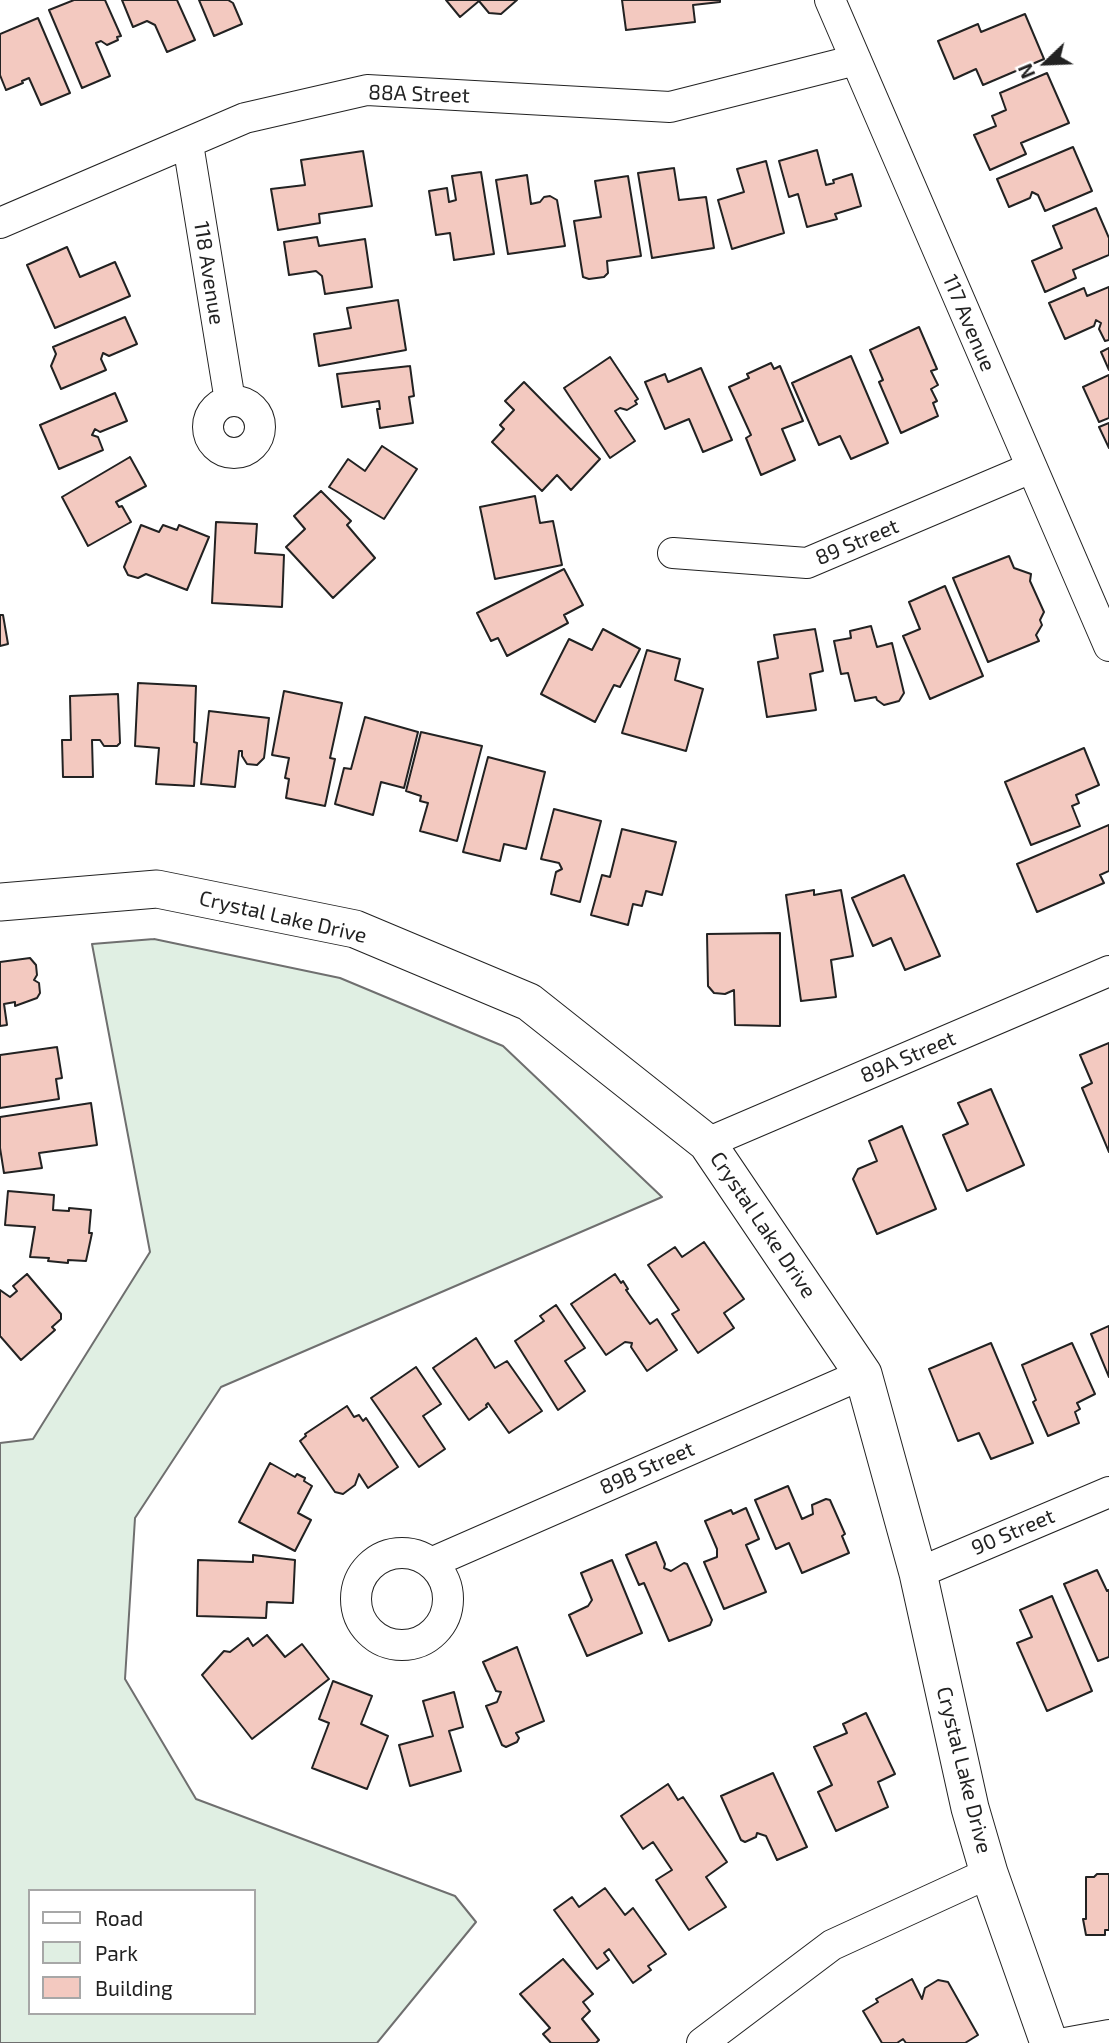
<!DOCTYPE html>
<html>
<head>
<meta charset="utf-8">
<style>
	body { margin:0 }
	#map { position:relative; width:1109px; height:2043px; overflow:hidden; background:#fff; font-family:"Exo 2",sans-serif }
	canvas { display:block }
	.legend { position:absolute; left:28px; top:1889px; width:228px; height:126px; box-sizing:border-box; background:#fff; border:2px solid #a7a7a7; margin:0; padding:9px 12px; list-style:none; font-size:21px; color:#222 }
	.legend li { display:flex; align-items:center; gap:14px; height:35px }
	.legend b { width:35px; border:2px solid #a7a7a7 }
	.north { position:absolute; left:1011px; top:28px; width:70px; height:70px; -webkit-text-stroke:5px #fff; paint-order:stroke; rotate:247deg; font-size:19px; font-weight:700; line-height:28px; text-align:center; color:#222 }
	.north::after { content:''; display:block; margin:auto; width:24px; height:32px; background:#222; clip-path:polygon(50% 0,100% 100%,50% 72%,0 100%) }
</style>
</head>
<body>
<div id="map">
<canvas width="1109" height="2043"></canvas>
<ul class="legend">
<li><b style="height:9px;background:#fff"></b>Road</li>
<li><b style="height:19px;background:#e0efe3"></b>Park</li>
<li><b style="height:19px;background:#f3c9c0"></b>Building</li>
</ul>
<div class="north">N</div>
</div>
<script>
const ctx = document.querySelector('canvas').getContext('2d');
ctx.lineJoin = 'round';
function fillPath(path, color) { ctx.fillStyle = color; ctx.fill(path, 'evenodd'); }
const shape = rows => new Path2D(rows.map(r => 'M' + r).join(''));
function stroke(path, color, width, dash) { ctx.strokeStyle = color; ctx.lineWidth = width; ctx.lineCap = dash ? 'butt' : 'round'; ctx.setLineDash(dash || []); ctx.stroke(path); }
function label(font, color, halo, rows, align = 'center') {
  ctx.font = font + ' "Exo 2",sans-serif'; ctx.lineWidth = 5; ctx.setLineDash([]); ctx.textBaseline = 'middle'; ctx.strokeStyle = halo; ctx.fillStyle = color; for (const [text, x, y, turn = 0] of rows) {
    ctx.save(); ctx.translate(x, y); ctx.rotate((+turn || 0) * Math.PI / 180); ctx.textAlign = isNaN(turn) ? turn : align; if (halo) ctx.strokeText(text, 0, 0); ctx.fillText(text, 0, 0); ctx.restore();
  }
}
const green = shape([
	[154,939,340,978,503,1046,662,1197,221,1387,135,1518,125,1679,196,1799,455,1896,476,1922,377,2043,0,2043,0,1443,33,1439,150,1252,92,944,154,939],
	[30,1891,254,1891,254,2013,30,2013,30,1891]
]);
fillPath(green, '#e0efe3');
stroke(green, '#6f6f6f', 2);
const building = shape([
	[74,0,105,0,121,36,117,37,118,40,107,45,101,41,96,43,110,76,82,88,49,10,74,0],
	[122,0,177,0,195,40,167,52,155,25,147,21,133,27,122,0],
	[199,0,228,0,233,3,242,24,214,36,199,0],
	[446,0,517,0,501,14,489,13,479,1,460,17,446,0],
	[622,0,720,0,720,2,693,5,695,22,626,30,622,0],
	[1025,14,1044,59,983,85,976,69,954,79,938,41,978,24,981,32,1025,14],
	[38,18,70,93,41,105,29,78,22,81,23,83,6,90,0,75,0,34,38,18],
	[1047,73,1069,123,1021,143,1026,154,990,170,974,135,996,126,992,116,1006,110,1000,93,1047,73],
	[1073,147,1092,191,1045,211,1038,195,1032,192,1030,198,1009,207,997,179,1073,147],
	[817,150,826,185,834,183,833,180,852,174,861,206,835,214,837,219,807,227,798,194,789,197,779,161,817,150],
	[363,151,372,206,319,214,320,223,278,230,271,189,305,185,301,160,363,151],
	[766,161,784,233,732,249,718,200,744,192,737,169,766,161],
	[674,168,679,200,706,197,714,248,652,258,638,173,674,168],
	[481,172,494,254,454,260,450,233,436,235,429,191,447,188,449,202,456,200,452,176,481,172],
	[527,175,531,204,540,202,544,197,550,196,557,200,565,246,508,254,496,180,527,175],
	[628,176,641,256,607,261,608,273,604,277,589,279,583,277,574,221,601,217,595,181,628,176],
	[1096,208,1109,238,1109,255,1073,270,1076,278,1045,292,1032,261,1062,248,1053,226,1096,208],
	[317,237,319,246,365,239,372,287,325,294,322,276,316,271,289,275,284,242,317,237],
	[67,247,80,277,115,262,130,296,55,328,27,265,67,247],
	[1109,287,1109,340,1105,341,1099,329,1101,323,1096,320,1094,326,1065,339,1049,303,1084,288,1087,296,1109,287],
	[398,300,406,350,319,366,314,334,351,328,347,308,398,300],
	[125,317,137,344,109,356,103,353,101,359,106,370,61,389,51,366,56,354,53,347,125,317],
	[919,327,937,369,931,371,938,385,931,389,937,401,933,403,938,416,901,433,879,382,883,380,870,350,919,327],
	[1109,348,1109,370,1101,352,1109,348],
	[851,356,888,443,851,459,840,436,819,445,792,383,851,356],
	[610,357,638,399,635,401,637,404,627,410,620,408,615,411,635,441,610,458,564,388,610,357],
	[771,363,774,369,780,366,803,421,782,429,795,460,761,475,746,438,751,435,729,387,749,378,747,374,771,363],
	[410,366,414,396,409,397,413,423,380,428,377,409,380,409,379,401,342,407,337,374,410,366],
	[701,368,732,440,703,452,689,419,665,429,645,382,665,374,668,382,701,368],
	[1109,375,1109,418,1099,422,1083,387,1109,375],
	[524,382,600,459,571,490,557,475,542,491,492,442,504,429,500,425,514,410,505,401,524,382],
	[115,393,127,421,100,432,95,429,92,435,98,437,103,450,59,469,40,425,115,393],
	[1109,423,1109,448,1099,427,1109,423],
	[382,446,417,469,384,519,329,487,348,459,365,471,382,446],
	[130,457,146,486,116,502,119,507,122,506,131,522,88,546,62,497,130,457],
	[321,491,351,521,347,525,375,558,333,598,286,547,305,529,294,516,321,491],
	[535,496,540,523,553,521,562,565,495,579,480,507,535,496],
	[216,522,257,524,255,553,284,555,282,607,212,603,216,522],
	[141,525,159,532,163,525,177,530,179,525,209,537,187,590,146,574,138,578,128,575,124,567,141,525],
	[1009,556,1014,568,1031,574,1030,581,1044,612,1040,620,1042,625,1036,635,1039,641,988,662,953,578,1009,556],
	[564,569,583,605,564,615,568,623,507,656,498,638,491,641,477,613,564,569],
	[945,586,983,676,930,699,903,636,920,629,909,602,945,586],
	[0,615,3,615,8,644,0,646,0,615],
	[871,626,877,647,892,643,904,693,899,701,884,705,877,700,876,697,855,701,848,673,841,674,834,641,851,638,850,631,871,626],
	[603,629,640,649,620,687,614,685,595,722,541,694,569,639,592,650,603,629],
	[815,629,823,671,810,674,816,710,767,717,758,662,778,658,774,635,815,629],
	[647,650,680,659,675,680,703,689,686,751,622,733,647,650],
	[138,683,196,686,194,742,197,743,194,786,156,784,159,748,135,746,138,683],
	[284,691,342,703,330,758,335,759,325,806,286,798,289,779,285,778,289,758,272,755,284,691],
	[118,694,120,743,117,746,104,746,100,740,92,740,93,777,63,777,62,740,71,740,70,696,118,694],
	[209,711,269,718,264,758,257,765,247,764,242,756,242,751,239,751,235,787,201,784,209,711],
	[365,717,418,732,404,788,381,782,373,815,335,804,344,768,351,769,365,717],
	[421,732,482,746,457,841,420,831,428,803,420,801,421,796,406,791,421,732],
	[1084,748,1099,785,1076,795,1079,803,1072,806,1080,826,1031,845,1005,782,1084,748],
	[488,757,545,772,526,849,504,844,500,861,463,852,488,757],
	[554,809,601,821,580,902,551,894,556,872,562,869,559,863,541,859,554,809],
	[1109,825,1109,871,1100,875,1104,883,1037,912,1017,864,1109,825],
	[622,829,676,842,662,895,646,891,642,906,633,904,628,925,591,915,602,875,610,877,622,829],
	[904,875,940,956,905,970,891,938,873,946,852,898,904,875],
	[814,890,814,895,841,890,853,956,831,960,836,997,801,1001,786,895,814,890],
	[780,933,780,1026,735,1025,734,990,725,994,714,993,708,986,707,934,780,933],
	[30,958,36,965,37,975,34,980,39,983,40,993,37,998,15,1006,15,1002,4,1004,7,1025,0,1026,0,962,30,958],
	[1109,1043,1109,1152,1082,1088,1092,1083,1080,1055,1109,1043],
	[57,1047,62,1078,56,1079,59,1099,0,1108,0,1055,57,1047],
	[991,1089,1024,1165,967,1191,943,1135,968,1124,958,1103,991,1089],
	[91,1103,97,1145,39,1153,42,1168,4,1173,0,1148,0,1117,91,1103],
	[902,1126,936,1209,877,1234,853,1179,858,1169,877,1161,869,1141,902,1126],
	[8,1191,54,1195,53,1210,69,1211,69,1208,91,1210,89,1233,92,1233,86,1261,68,1260,68,1263,48,1261,49,1258,30,1257,35,1227,5,1225,8,1191],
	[704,1242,744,1299,724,1313,734,1328,698,1353,672,1314,679,1310,648,1265,675,1247,682,1257,704,1242],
	[27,1274,61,1314,61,1319,52,1327,55,1330,21,1360,0,1336,0,1290,10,1297,17,1291,13,1286,27,1274],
	[615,1274,621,1283,623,1281,628,1289,626,1290,650,1324,657,1319,677,1350,647,1371,631,1347,632,1343,625,1342,606,1355,571,1304,615,1274],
	[556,1305,585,1348,565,1361,585,1391,558,1410,515,1341,544,1321,540,1316,556,1305],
	[1109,1326,1109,1377,1091,1334,1109,1326],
	[476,1338,495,1368,507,1361,542,1411,509,1433,488,1403,486,1405,487,1407,469,1420,433,1368,476,1338],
	[991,1343,1033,1443,991,1459,979,1433,958,1441,929,1369,991,1343],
	[1072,1343,1095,1394,1077,1403,1080,1409,1075,1412,1079,1423,1048,1436,1033,1402,1036,1400,1022,1365,1072,1343],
	[416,1367,441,1404,423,1416,445,1449,419,1467,371,1398,416,1367],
	[347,1406,354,1417,359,1415,363,1421,366,1418,398,1467,368,1488,359,1474,355,1485,343,1494,335,1492,300,1441,306,1436,305,1434,347,1406],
	[270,1463,295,1477,297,1474,305,1478,304,1481,312,1486,298,1513,311,1520,295,1551,239,1522,270,1463],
	[788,1486,802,1519,813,1514,812,1505,826,1499,830,1500,845,1534,842,1536,849,1553,802,1573,789,1543,776,1549,755,1500,788,1486],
	[746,1508,759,1539,746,1545,766,1592,724,1609,704,1562,717,1557,717,1549,705,1521,731,1510,733,1514,746,1508],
	[656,1542,665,1564,664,1568,671,1571,684,1563,687,1564,712,1620,710,1625,669,1641,644,1583,639,1585,626,1555,656,1542],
	[253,1555,295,1560,293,1603,267,1602,266,1618,197,1616,198,1560,253,1562,253,1555],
	[612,1560,642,1633,587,1656,569,1615,588,1606,592,1600,581,1573,612,1560],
	[1097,1570,1107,1591,1109,1590,1109,1657,1098,1661,1064,1584,1097,1570],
	[1052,1596,1092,1691,1047,1711,1017,1643,1032,1637,1020,1610,1052,1596],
	[267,1635,285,1657,302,1644,329,1679,252,1739,202,1675,224,1651,230,1652,248,1638,253,1646,267,1635],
	[517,1647,544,1721,516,1733,519,1738,517,1742,506,1747,502,1745,486,1706,497,1702,501,1692,496,1691,483,1662,517,1647],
	[333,1681,372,1696,361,1724,388,1736,367,1789,312,1768,329,1723,319,1719,333,1681],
	[454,1692,463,1727,449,1731,461,1771,410,1786,399,1745,433,1736,423,1701,454,1692],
	[866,1713,895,1774,878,1782,888,1807,836,1831,818,1792,832,1785,814,1747,847,1733,843,1724,866,1713],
	[773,1773,807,1847,777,1860,766,1836,757,1833,756,1837,745,1842,741,1840,721,1796,773,1773],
	[668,1784,678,1800,683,1797,727,1862,706,1877,726,1907,689,1930,656,1880,672,1870,653,1842,643,1849,621,1816,668,1784],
	[1097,1874,1109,1874,1109,1930,1105,1930,1105,1935,1086,1935,1083,1919,1086,1919,1086,1877,1094,1877,1097,1874],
	[605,1888,625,1915,633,1908,666,1954,648,1966,651,1970,633,1983,609,1949,604,1953,609,1960,597,1969,554,1910,572,1897,579,1907,605,1888],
	[563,1959,593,1994,583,2002,590,2011,582,2019,599,2040,596,2043,551,2043,543,2034,550,2028,520,1994,563,1959],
	[912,1979,922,1999,925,1988,938,1980,948,1982,978,2035,965,2043,906,2043,903,2039,897,2043,882,2043,863,2011,878,2002,876,1999,912,1979]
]);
fillPath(building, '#f3c9c0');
stroke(building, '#222', 2);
const minor = shape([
	[830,0,1109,646],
	[188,144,230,401],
	[0,223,245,118,367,90,670,107,856,60],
	'208 427a26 26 0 1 1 52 0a26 26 0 1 1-52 0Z',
	[673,553,807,563,1031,468],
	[707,1143,1109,971],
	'356 1599a46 46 0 1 1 92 0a46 46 0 1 1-92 0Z',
	[431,1563,863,1374],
	[918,1573,1109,1492],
	[702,2043,832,1945,989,1873],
	[1065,2043,1109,2035]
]);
const tertiary = shape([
	[0,902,157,889,355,929,529,1002,707,1143,863,1374,918,1573,970,1808,989,1873,1049,2043]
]);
stroke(minor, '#222', 32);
stroke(tertiary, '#222', 39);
stroke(minor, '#fff', 30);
stroke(tertiary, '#fff', 37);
label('21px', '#222', '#fff', [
	["88A Street",419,94,2],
	["118 Avenue",209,273,81],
	["117 Avenue",969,323,67],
	["89 Street",857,542,-23],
	["Crystal Lake Drive",283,917,13],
	["89A Street",908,1057,-23],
	["Crystal Lake Drive",763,1225,56],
	["89B Street",647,1468,-24],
	["90 Street",1013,1532,-23],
	["Crystal Lake Drive",964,1770,76]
]);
</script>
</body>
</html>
